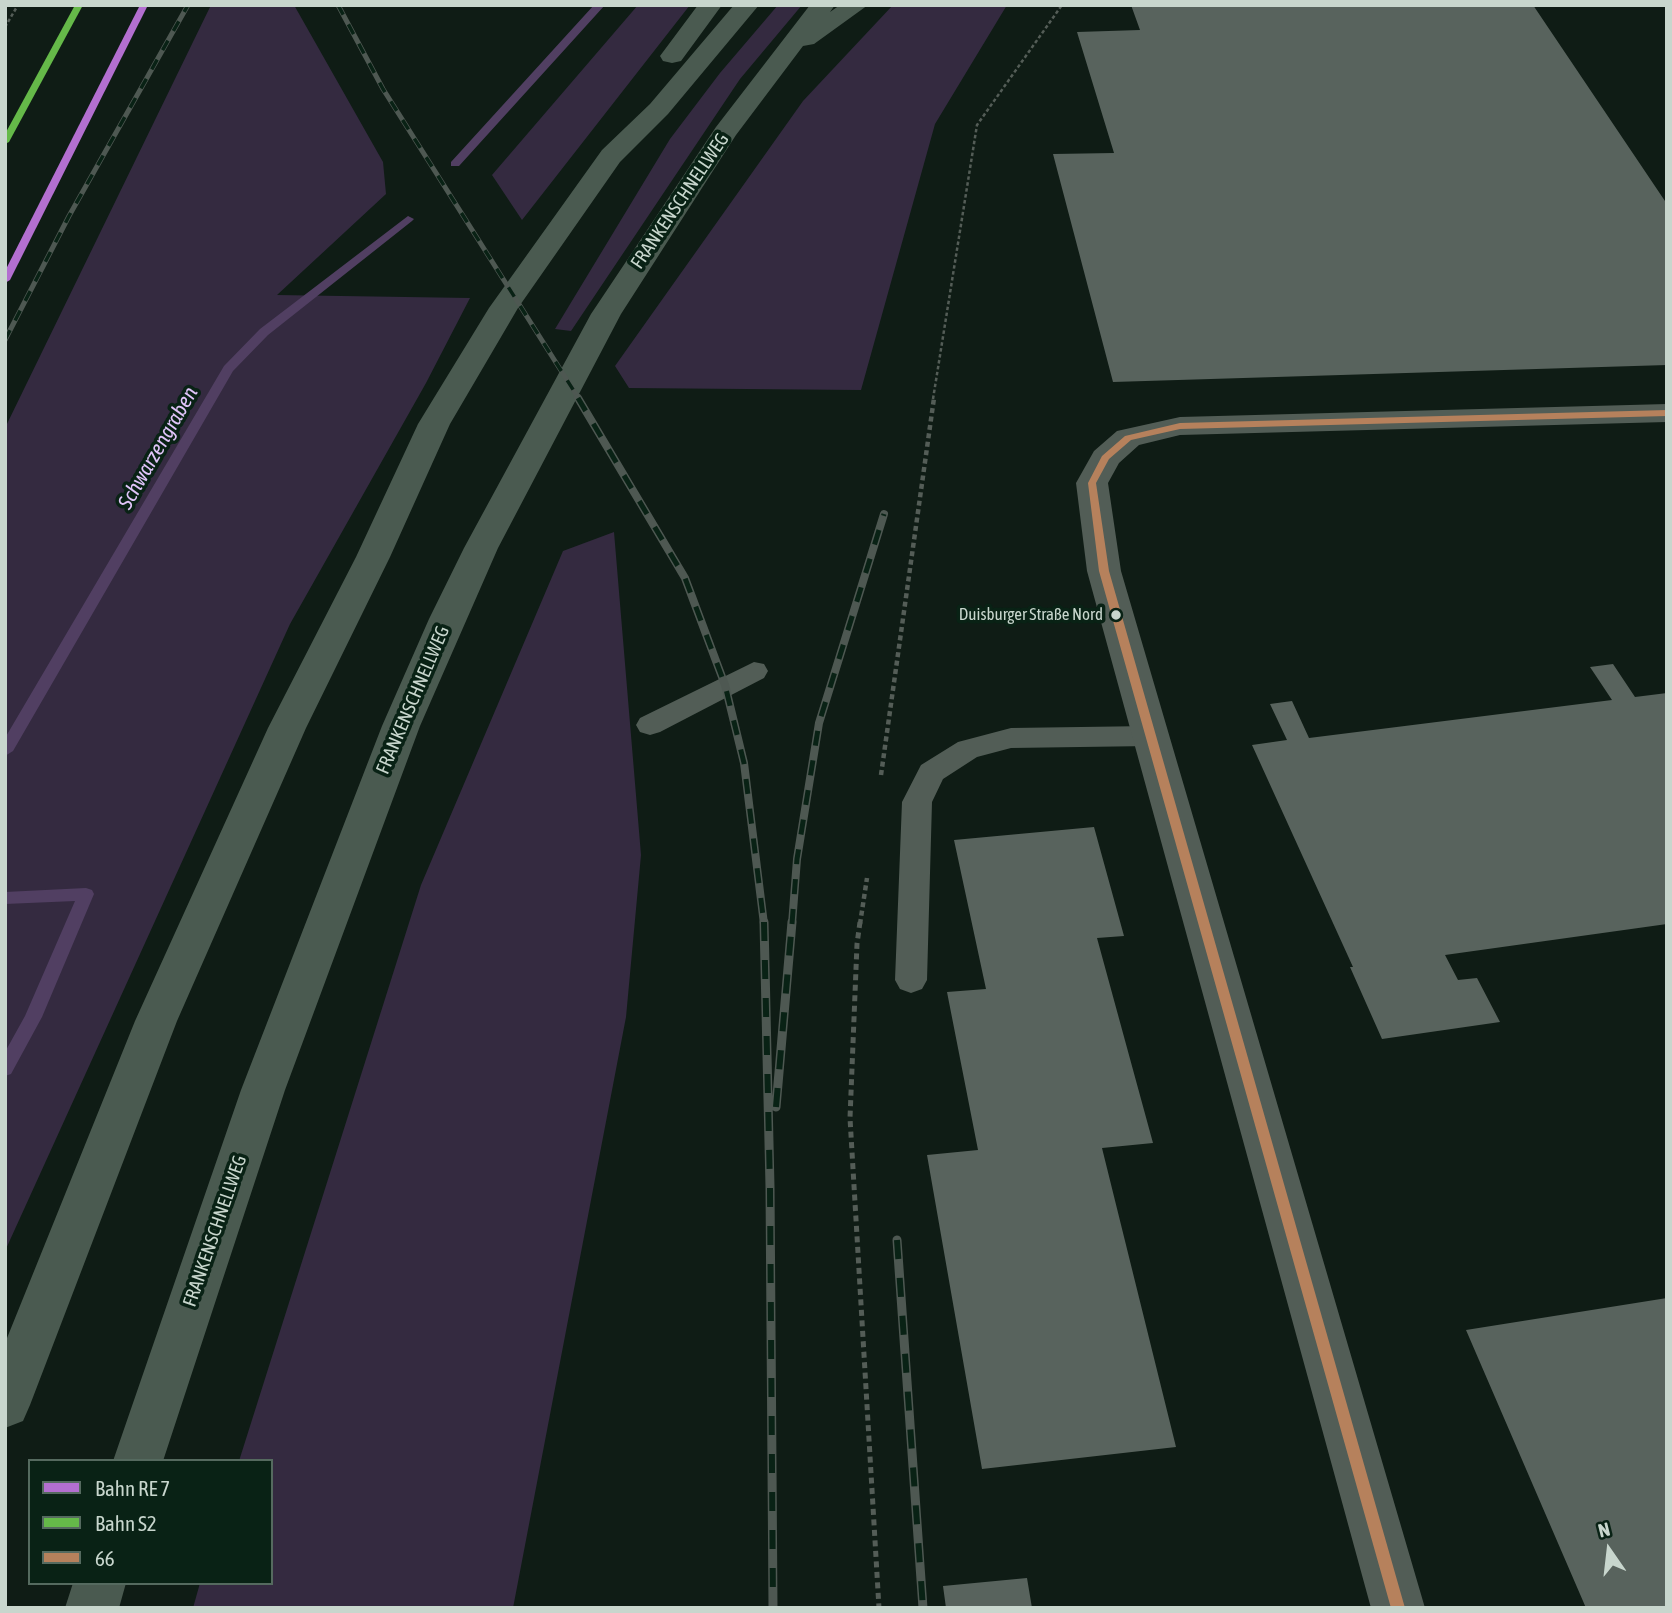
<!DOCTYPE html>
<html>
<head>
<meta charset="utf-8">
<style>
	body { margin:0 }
	#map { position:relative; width:1672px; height:1613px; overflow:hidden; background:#0f1c15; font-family:"Asap Condensed",sans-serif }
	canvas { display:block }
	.frame { position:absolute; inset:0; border:7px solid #c8d6cd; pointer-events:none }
	.legend { position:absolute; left:28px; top:1459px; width:245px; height:126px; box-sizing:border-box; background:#092215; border:2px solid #556a5f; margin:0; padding:9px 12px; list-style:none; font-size:21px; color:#c8d6cd }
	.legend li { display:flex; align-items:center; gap:14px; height:35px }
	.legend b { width:35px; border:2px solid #556a5f }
	.north { position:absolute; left:1574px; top:1515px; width:70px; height:70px; -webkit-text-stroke:5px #092215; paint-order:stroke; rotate:346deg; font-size:19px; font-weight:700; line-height:28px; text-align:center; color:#c8d6cd }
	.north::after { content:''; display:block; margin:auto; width:24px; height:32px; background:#c8d6cd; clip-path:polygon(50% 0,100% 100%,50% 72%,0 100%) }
</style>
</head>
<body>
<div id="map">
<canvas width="1672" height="1613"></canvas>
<div class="frame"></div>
<ul class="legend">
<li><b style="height:9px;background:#b36fd0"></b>Bahn RE 7</li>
<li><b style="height:9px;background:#65b949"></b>Bahn S2</li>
<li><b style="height:9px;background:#b6815c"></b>66</li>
</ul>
<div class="north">N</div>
</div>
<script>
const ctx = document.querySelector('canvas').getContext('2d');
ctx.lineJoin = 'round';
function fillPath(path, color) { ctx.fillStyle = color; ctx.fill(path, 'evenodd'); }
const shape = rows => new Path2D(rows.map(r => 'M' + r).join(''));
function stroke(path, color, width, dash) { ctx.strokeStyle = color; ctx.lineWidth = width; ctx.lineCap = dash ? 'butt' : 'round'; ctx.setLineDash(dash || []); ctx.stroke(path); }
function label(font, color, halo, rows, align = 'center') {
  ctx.font = font + ' "Asap Condensed",sans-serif'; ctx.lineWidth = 7; ctx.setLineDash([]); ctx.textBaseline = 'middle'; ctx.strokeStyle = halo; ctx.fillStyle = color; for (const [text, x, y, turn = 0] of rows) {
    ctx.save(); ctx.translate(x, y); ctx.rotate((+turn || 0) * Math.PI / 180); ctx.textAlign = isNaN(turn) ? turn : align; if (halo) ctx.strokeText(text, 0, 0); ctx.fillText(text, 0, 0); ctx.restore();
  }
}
fillPath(shape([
	[211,5,294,5,383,162,386,194,277,295,470,298,426,383,290,624,5,1251,5,428],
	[638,5,690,5,522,220,492,175],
	[778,5,802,5,740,79,571,331,555,329,670,139,720,73],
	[893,5,1007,5,935,124,861,390,629,388,615,366,803,101],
	[614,532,641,855,626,1017,513,1608,193,1608,200,1583,271,1583,271,1461,239,1461,421,885,563,551]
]), '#342a40');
fillPath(shape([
	[594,5,605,5,459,166,451,166,451,162,594,5],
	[408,216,414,219,412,221,268,335,233,371,13,751,5,756,5,738,224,366,260,329,408,216],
	[86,888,92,890,94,894,42,1017,11,1074,5,1076,5,1052,25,1016,75,901,5,904,5,892,86,888]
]), '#513f62');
fillPath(shape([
	[1131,5,1533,5,1667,204,1667,365,1113,382,1053,154,1114,153,1077,32,1140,30],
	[1613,664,1635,697,1667,693,1667,924,1445,955,1458,980,1477,978,1500,1022,1382,1039,1350,967,1353,967,1252,745,1287,740,1270,704,1292,701,1309,738,1612,700,1590,667],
	[1094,827,1124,936,1097,938,1153,1143,1102,1148,1176,1447,982,1469,927,1155,978,1150,947,992,986,989,954,840],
	[1667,1298,1667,1608,1586,1608,1466,1330],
	[1027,1578,1032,1608,946,1608,943,1586]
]), '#58635d');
stroke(shape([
	[5,27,18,5],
	[933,399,977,125,1062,5]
]), '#545d57', 2.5, [3.5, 2.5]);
stroke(shape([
	[881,775,934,398],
	[860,924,867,878]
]), '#545d57', 4.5, [5, 3.5]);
stroke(shape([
	[860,922,857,944,850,1118,879,1608]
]), '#545d57', 5, [6, 4.5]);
fillPath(shape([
	[754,662,764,664,768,671,764,678,660,732,650,735,640,732,636,725,640,718,754,662],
	[1150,726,1160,729,1164,736,1160,743,1150,746,1011,748,977,757,943,779,932,802,927,980,922,989,911,993,900,989,895,980,902,802,921,765,958,742,1011,728,1150,726]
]), '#525d56');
fillPath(shape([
	[1667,404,1667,422,1180,435,1139,445,1119,463,1108,483,1121,571,1425,1608,1371,1608,1087,571,1076,483,1094,451,1117,431,1180,417,1667,404]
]), '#525d56');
fillPath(shape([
	[698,5,722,5,681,61,672,63,663,61,660,56,698,5],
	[734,5,759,5,668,114,620,162,518,308,450,424,390,557,306,728,177,1021,30,1405,23,1421,5,1428,5,1343,135,1021,268,728,356,557,418,424,489,308,602,150,650,104,734,5],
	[810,5,835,5,830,12,840,5,868,5,814,44,803,46,736,135,621,314,498,548,420,726,285,1090,163,1461,113,1461,241,1090,382,726,429,619,464,548,591,314,716,127,810,5],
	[73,1583,126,1583,119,1608,65,1608,73,1583]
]), '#4a5a50');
const railFar2 = shape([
	[338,5,383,89,579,399],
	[5,340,69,216,188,5]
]);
const railFar1 = shape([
	[578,398,685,578,725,685,744,763,764,924],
	[792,924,797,859,819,723,884,514]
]);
const rail = shape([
	[764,922,770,1187,773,1608],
	[776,1107,792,922],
	[897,1240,923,1608]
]);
stroke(railFar2, '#4e5852', 5);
stroke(railFar1, '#4e5852', 8);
stroke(rail, '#4e5852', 9);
stroke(railFar2, '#092215', 3.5, [11]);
stroke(railFar1, '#092215', 5, [15]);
stroke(rail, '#092215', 6, [19]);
fillPath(shape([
	[1667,410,1667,416,1180,429,1131,440,1109,459,1096,483,1109,571,1405,1608,1391,1608,1099,571,1088,483,1102,456,1125,436,1180,423,1667,410]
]), '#b6815c');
fillPath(shape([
	[140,5,148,5,10,280,5,283,5,271,140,5]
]), '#b36fd0');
fillPath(shape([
	[75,5,83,5,9,142,5,144,5,134,75,5]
]), '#65b949');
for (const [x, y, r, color] of [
	[1116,615,6,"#c8d6cd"]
]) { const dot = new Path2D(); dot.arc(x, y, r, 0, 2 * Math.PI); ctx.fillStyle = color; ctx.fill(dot); stroke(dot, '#092215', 2.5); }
label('17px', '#c8d6cd', '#092215', [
	["Duisburger Straße Nord",1103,615]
], 'right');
label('19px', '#c8d6cd', '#092215', [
	["FRANKENSCHNELLWEG",680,201,-56],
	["FRANKENSCHNELLWEG",413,700,-67],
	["FRANKENSCHNELLWEG",215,1231,-71]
]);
label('italic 21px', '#e0c4f9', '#092215', [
	["Schwarzengraben",158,448,-60]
]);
</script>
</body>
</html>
